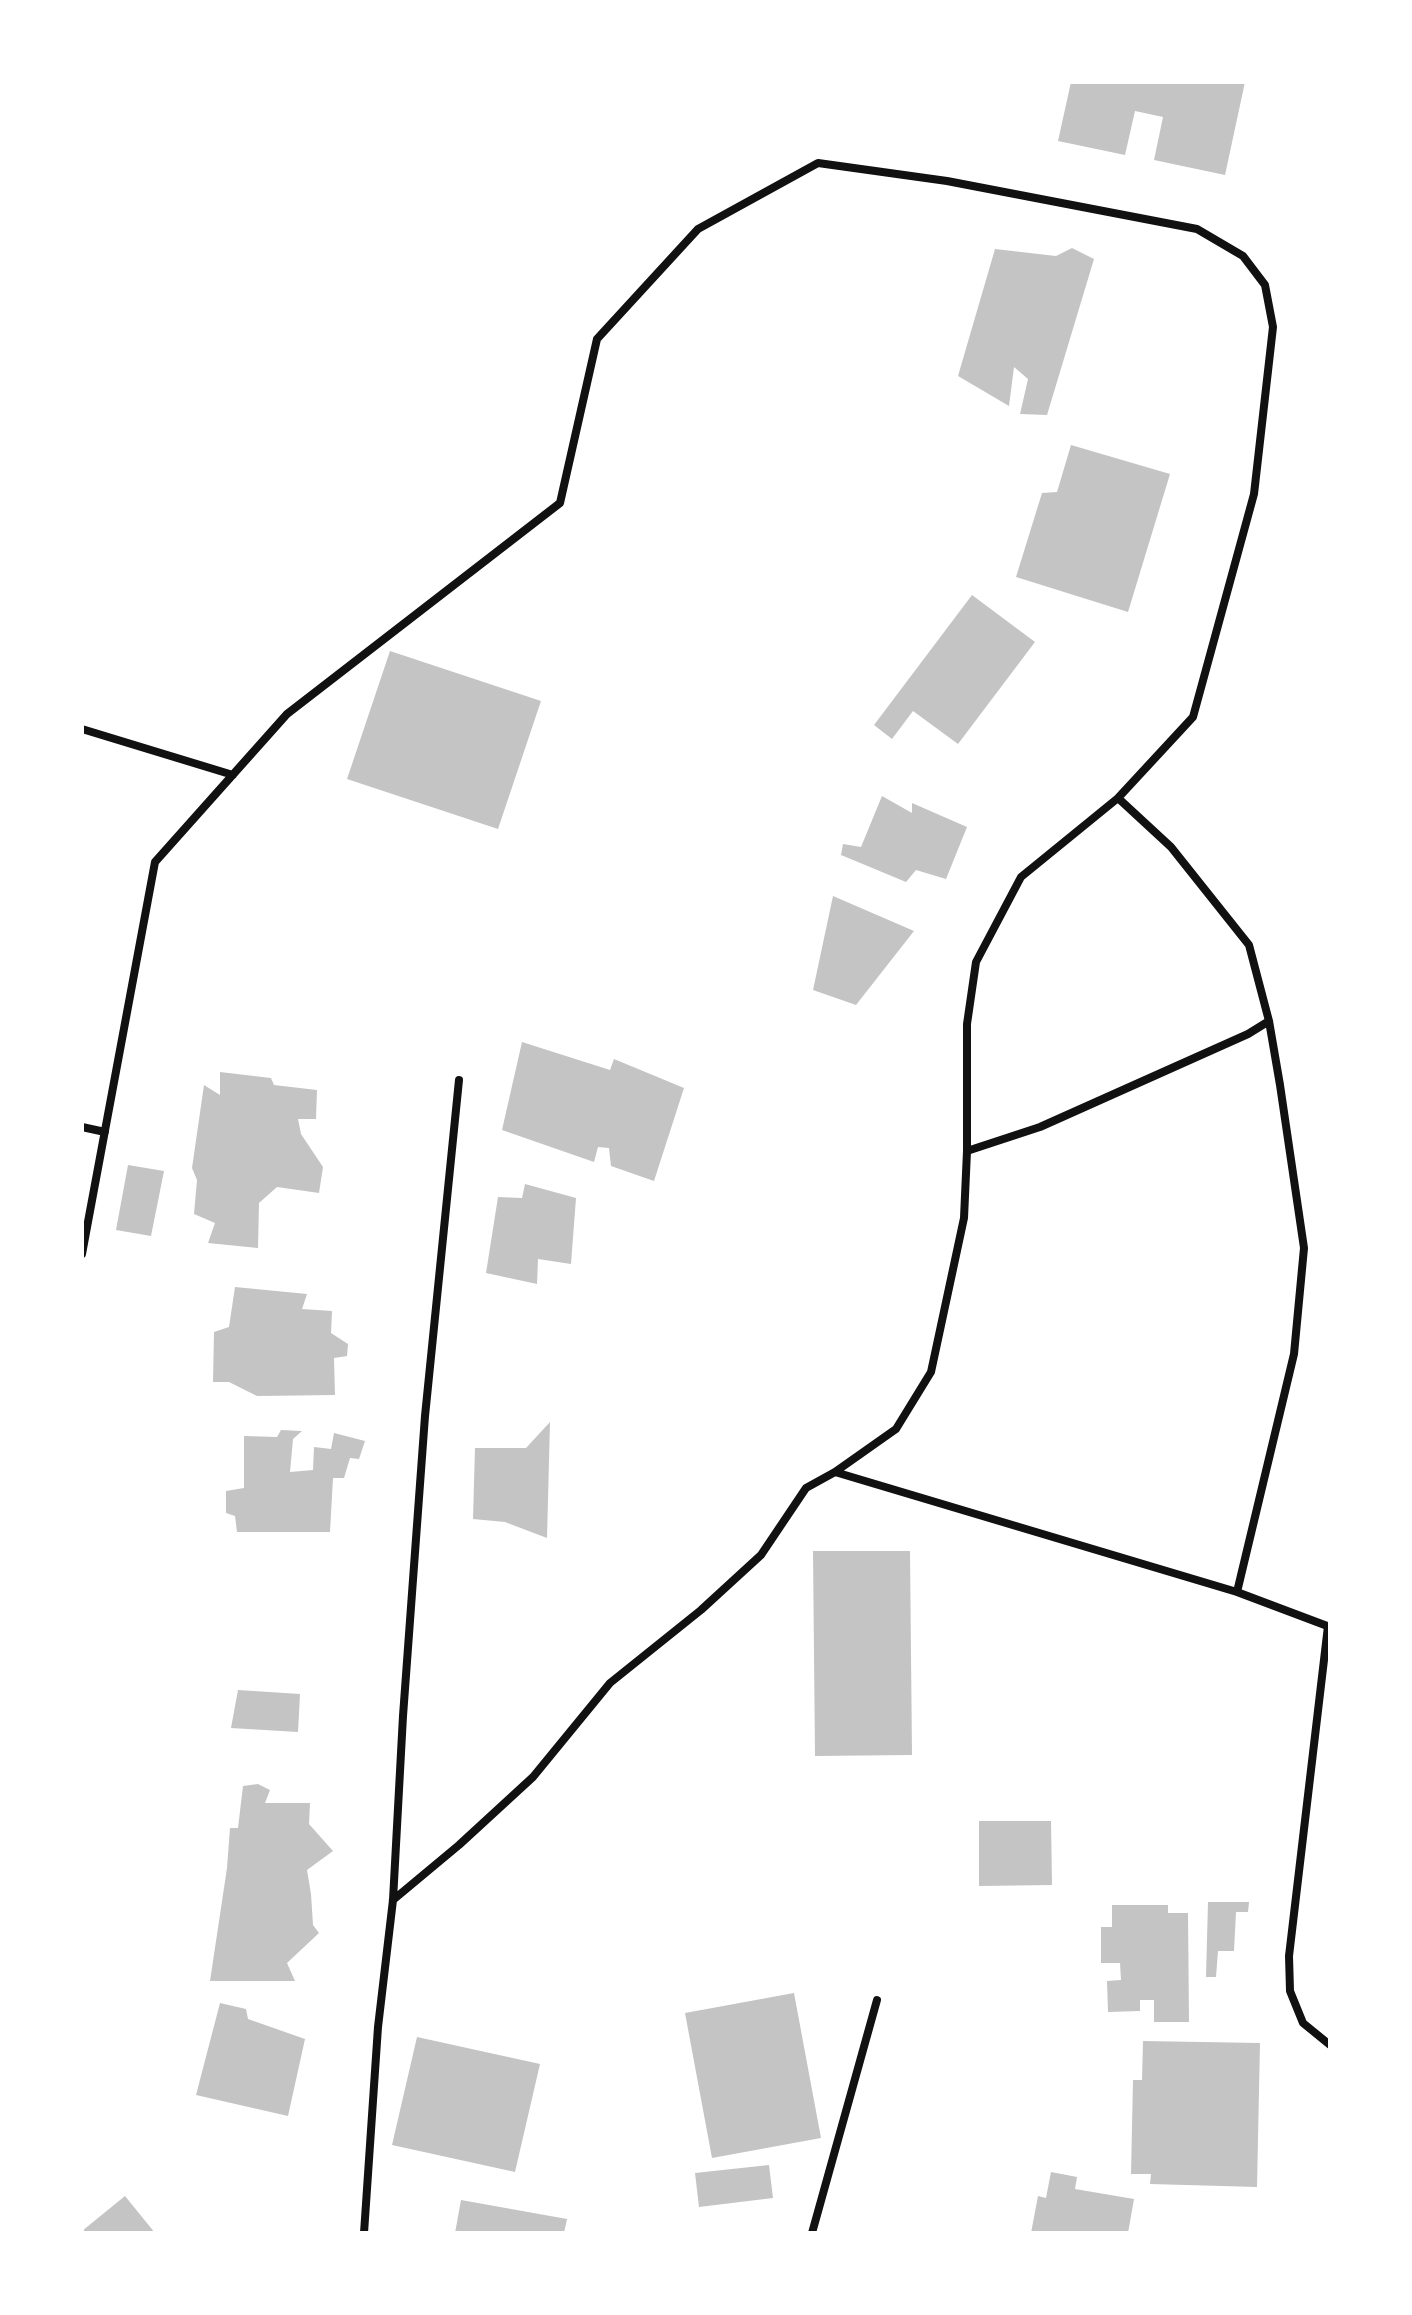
<!DOCTYPE html>
<html>
<head>
<meta charset="utf-8">
<style>
	body { margin:0 }
	#map { position:relative; width:1412px; height:2315px; overflow:hidden; background:#fff; font-family:"Asap Condensed",sans-serif }
	canvas { display:block }
	.frame { position:absolute; inset:0; border:84px solid #fff; pointer-events:none }
</style>
</head>
<body>
<div id="map">
<canvas width="1412" height="2315"></canvas>
<div class="frame"></div>
</div>
<script>
const ctx = document.querySelector('canvas').getContext('2d');
ctx.lineJoin = 'round';
function fillPath(path, color) { ctx.fillStyle = color; ctx.fill(path, 'evenodd'); }
const shape = rows => new Path2D(rows.map(r => 'M' + r).join(''));
function stroke(path, color, width, dash) { ctx.strokeStyle = color; ctx.lineWidth = width; ctx.lineCap = dash ? 'butt' : 'round'; ctx.setLineDash(dash || []); ctx.stroke(path); }
fillPath(shape([
	[1071,82,1245,82,1225,175,1154,160,1163,117,1135,111,1125,155,1058,141],
	[1072,248,1094,259,1047,415,1020,414,1028,379,1014,367,1009,406,958,376,995,249,1056,256],
	[1071,445,1170,474,1128,612,1016,577,1042,493,1057,492],
	[972,595,1035,642,958,744,913,711,892,739,874,725],
	[390,651,541,701,498,829,347,779],
	[882,796,912,813,912,803,967,827,946,879,916,870,906,882,841,855,843,844,861,847],
	[833,896,914,931,856,1005,813,990],
	[522,1042,610,1070,614,1059,684,1088,654,1181,611,1166,609,1148,598,1147,594,1162,502,1130],
	[220,1072,271,1078,274,1085,317,1090,316,1119,298,1119,301,1134,323,1167,319,1193,277,1187,259,1203,258,1248,208,1243,215,1223,194,1214,197,1180,192,1168,204,1085,220,1095],
	[128,1165,164,1171,151,1236,116,1230],
	[525,1184,576,1198,571,1264,538,1259,537,1284,486,1273,498,1197,522,1198],
	[235,1287,307,1294,302,1309,332,1311,331,1333,348,1344,347,1356,334,1358,335,1395,257,1396,229,1382,213,1382,214,1332,229,1327],
	[550,1422,547,1538,505,1522,473,1519,475,1448,526,1448],
	[281,1430,302,1431,293,1439,290,1472,313,1470,314,1447,331,1449,334,1433,365,1441,359,1459,350,1458,344,1478,333,1478,330,1532,237,1532,235,1516,226,1513,226,1491,244,1488,244,1436,277,1437],
	[813,1551,910,1551,912,1755,815,1756],
	[238,1690,300,1694,298,1732,231,1728],
	[258,1784,270,1790,265,1803,310,1803,309,1824,333,1851,307,1870,311,1894,313,1925,319,1933,287,1963,295,1981,210,1981,227,1868,230,1828,238,1828,243,1786],
	[979,1821,1051,1821,1052,1885,979,1886],
	[1208,1902,1249,1902,1248,1912,1236,1912,1234,1951,1218,1951,1216,1977,1206,1977],
	[1112,1905,1168,1905,1168,1913,1188,1913,1189,2022,1154,2022,1154,2000,1140,2000,1140,2011,1108,2012,1107,1981,1121,1980,1120,1963,1101,1963,1101,1927,1112,1927],
	[794,1993,821,2138,712,2158,685,2013],
	[220,2003,246,2009,248,2019,305,2039,288,2116,196,2095],
	[417,2037,540,2064,515,2172,392,2145],
	[1143,2041,1260,2043,1257,2187,1150,2184,1151,2174,1131,2174,1133,2080,1142,2080],
	[769,2165,773,2198,699,2207,695,2173],
	[1051,2172,1077,2177,1075,2189,1134,2199,1128,2233,1031,2233,1038,2196,1046,2198],
	[125,2196,155,2233,82,2233,82,2231],
	[461,2200,567,2219,564,2233,455,2233]
]), '#c4c4c4');
stroke(shape([
	[82,729,233,775],
	[1118,798,1171,847,1249,945,1269,1021,1280,1085,1304,1248,1294,1354,1237,1592],
	[82,1127,105,1132],
	[967,1151,1040,1127,1248,1034,1269,1021],
	[82,1254,155,862,287,714,560,503,597,339,698,229,818,163,947,181,1197,229,1243,256,1265,285,1273,327,1254,494,1193,717,1118,798,1021,877,976,962,967,1024,967,1151,964,1218,931,1372,896,1429,835,1472,806,1488,761,1555,701,1610,610,1683,533,1777,459,1845,393,1900],
	[835,1472,1237,1592,1330,1627],
	[1328,1626,1289,1956,1290,1991,1303,2023,1330,2045],
	[364,2233,378,2027,393,1900,403,1716,425,1416,459,1080],
	[812,2233,877,2000]
]), '#111', 8);
</script>
</body>
</html>
